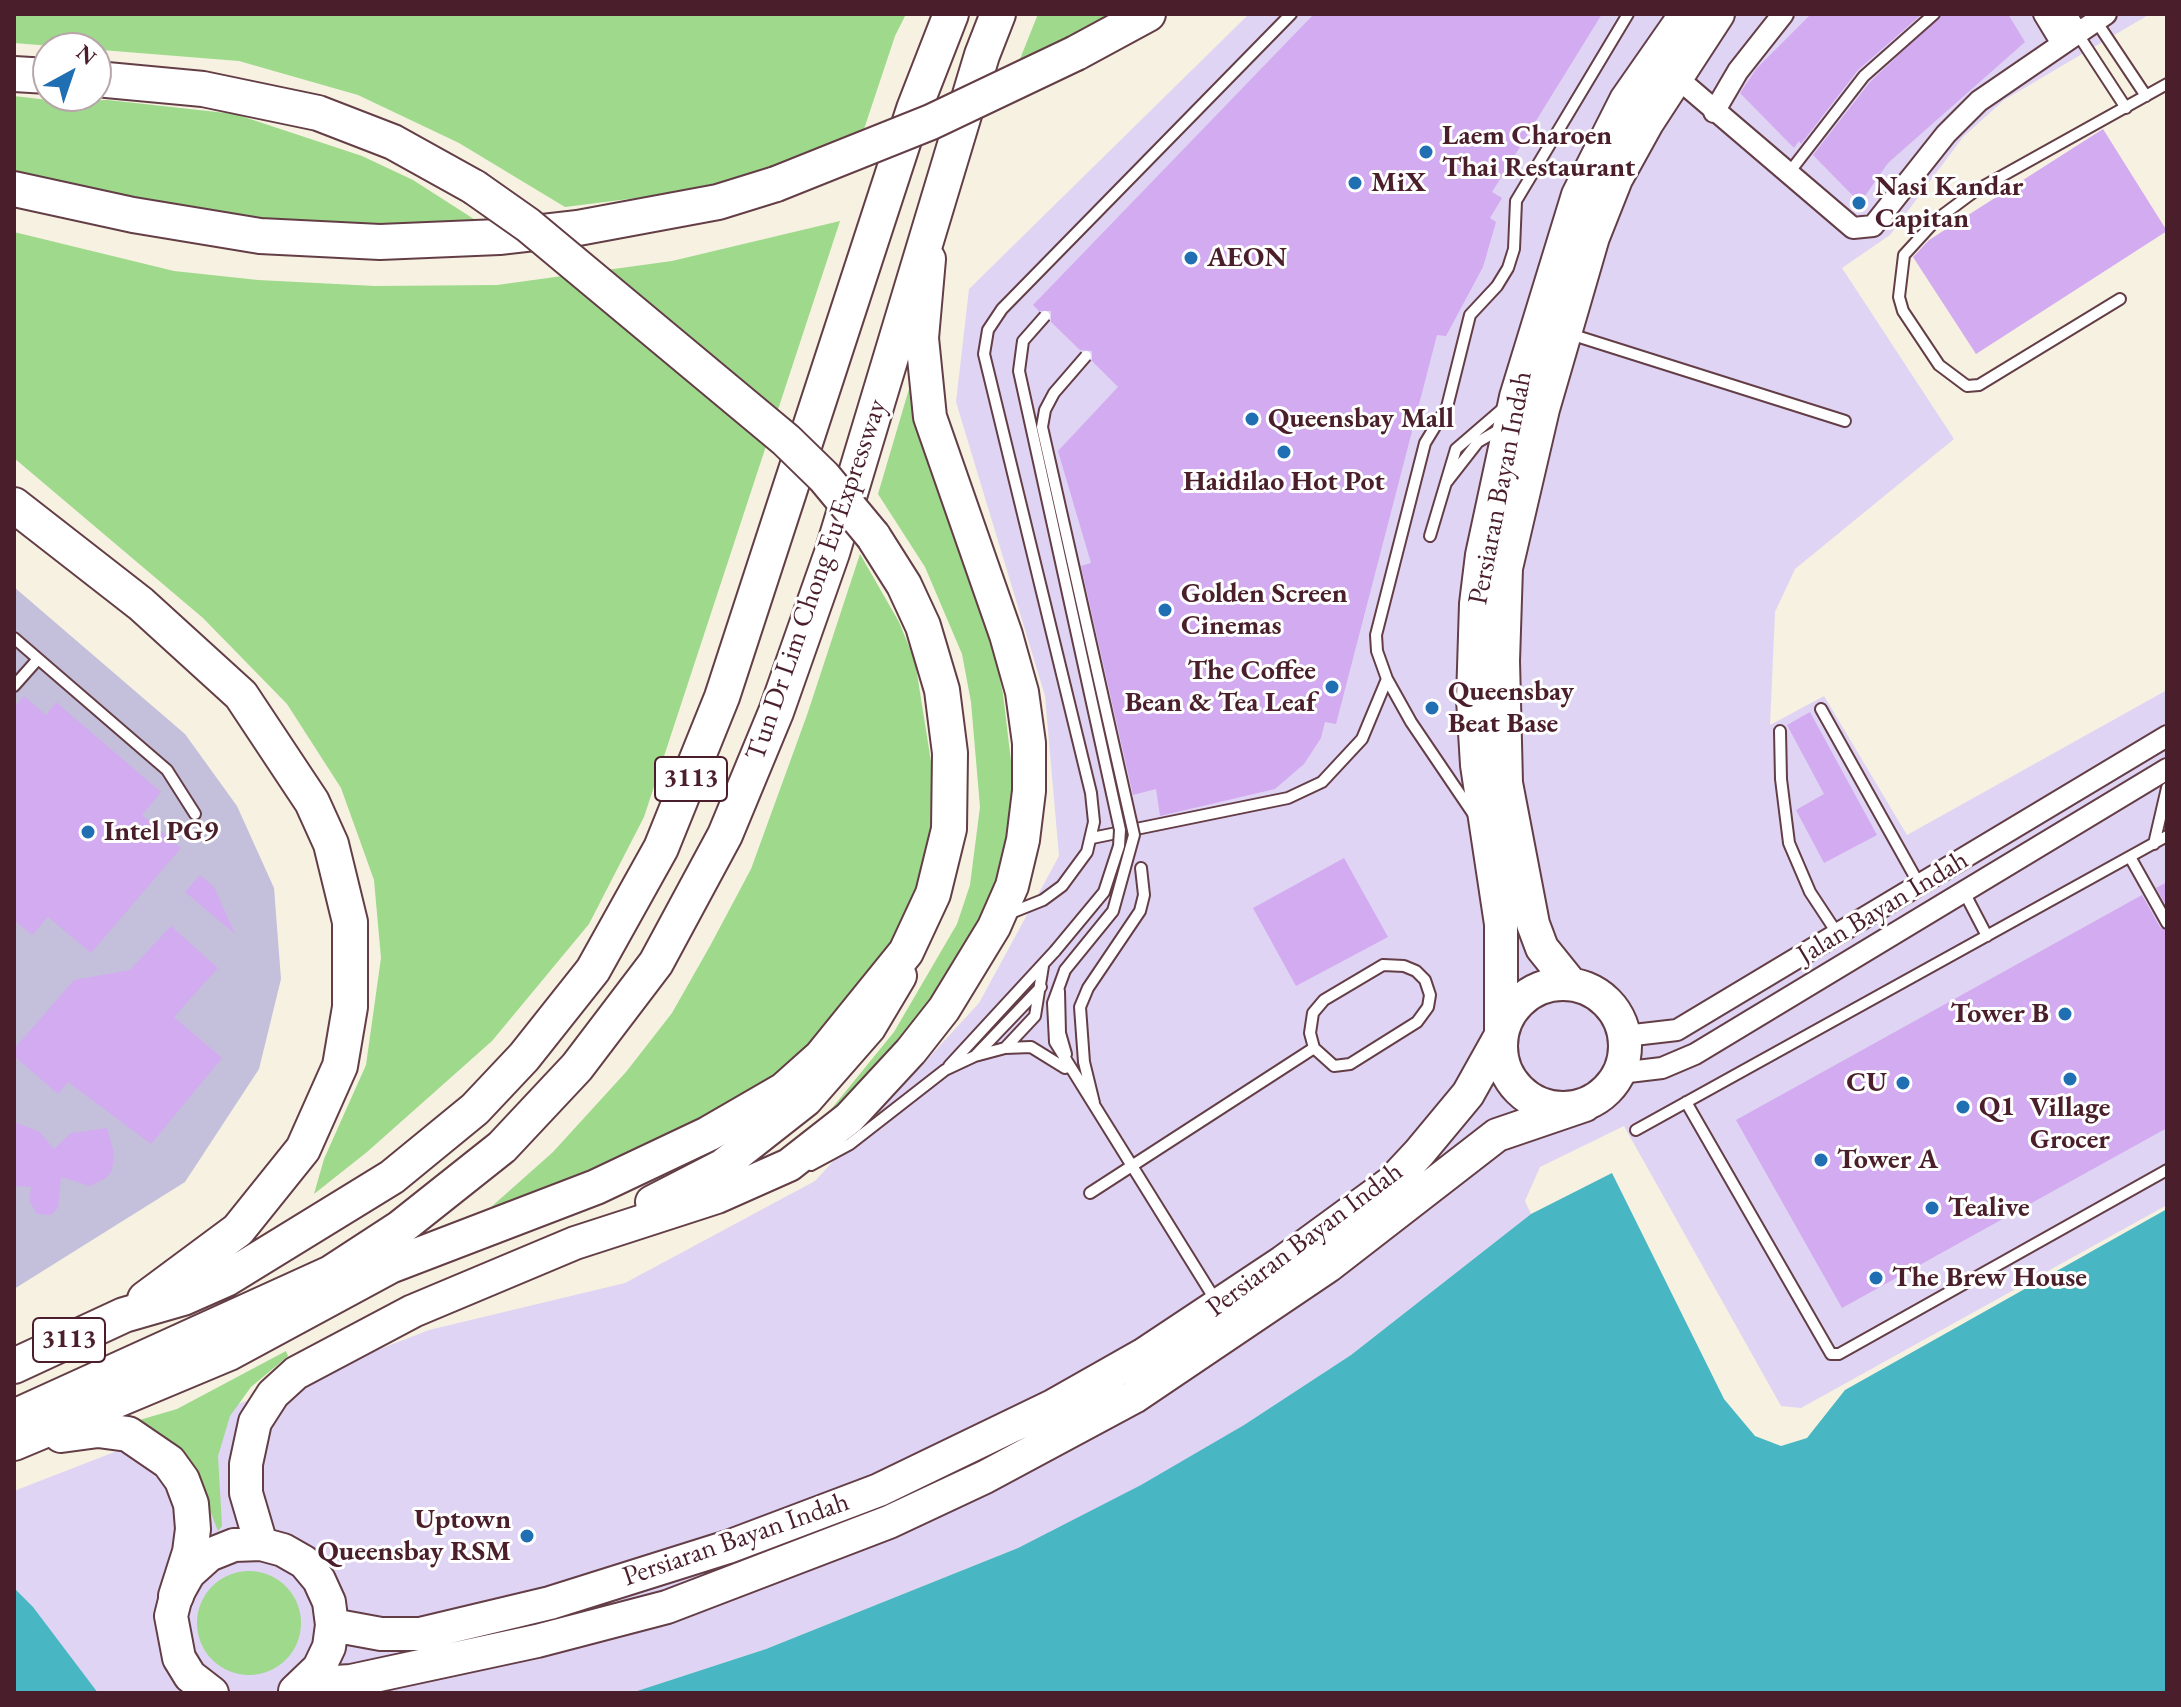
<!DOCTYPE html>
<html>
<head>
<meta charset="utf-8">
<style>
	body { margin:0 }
	#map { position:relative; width:2181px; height:1707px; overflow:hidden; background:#f6f1e1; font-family:"EB Garamond",serif }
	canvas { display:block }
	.frame { position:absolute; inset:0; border:16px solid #4a1f2b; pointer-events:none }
	.north { position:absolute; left:32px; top:32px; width:80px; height:80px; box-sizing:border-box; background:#fff; border:2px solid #b7a5aa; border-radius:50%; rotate:40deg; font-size:22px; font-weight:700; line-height:32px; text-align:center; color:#4a1f2b }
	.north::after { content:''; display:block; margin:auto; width:28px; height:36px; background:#1f6fb2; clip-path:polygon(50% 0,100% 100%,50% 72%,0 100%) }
</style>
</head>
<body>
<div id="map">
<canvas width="2181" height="1707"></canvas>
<div class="frame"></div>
<div class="north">N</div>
</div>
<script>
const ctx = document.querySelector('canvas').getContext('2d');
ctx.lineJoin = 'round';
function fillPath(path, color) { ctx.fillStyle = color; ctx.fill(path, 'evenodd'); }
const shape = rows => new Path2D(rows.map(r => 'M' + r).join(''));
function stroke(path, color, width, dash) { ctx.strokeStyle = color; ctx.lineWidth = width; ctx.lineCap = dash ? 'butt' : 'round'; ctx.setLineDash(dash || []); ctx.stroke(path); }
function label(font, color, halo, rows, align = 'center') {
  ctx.font = font + ' "EB Garamond",serif'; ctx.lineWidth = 6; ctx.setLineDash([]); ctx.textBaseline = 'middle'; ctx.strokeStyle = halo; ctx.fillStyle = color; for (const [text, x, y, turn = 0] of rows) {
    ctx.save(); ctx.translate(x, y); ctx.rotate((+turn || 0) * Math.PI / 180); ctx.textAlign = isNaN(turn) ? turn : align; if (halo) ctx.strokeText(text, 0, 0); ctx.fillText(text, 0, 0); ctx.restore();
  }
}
fillPath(shape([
	[1249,14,2150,14,2004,100,1963,137,1890,235,1842,268,1954,439,1795,569,1775,612,1770,725,1824,696,1907,835,2167,690,2167,1205,1801,1408,1781,1406,1624,1126,1540,1167,1525,1201,1531,1214,1351,1355,1244,1425,1142,1485,1018,1548,766,1649,631,1693,98,1693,14,1588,14,1491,429,1330,625,1283,815,1181,979,1003,1059,856,1045,696,956,402,969,289]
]), '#e0d4f4');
fillPath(shape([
	[14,587,185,734,237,806,274,888,281,979,259,1069,185,1182,14,1289]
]), '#c4c0db');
fillPath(shape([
	[14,14,906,14,895,36,862,135,724,187,565,207,459,143,358,95,239,61,14,43],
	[1038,14,1122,14,1012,79],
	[14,96,57,101,108,100,235,114,362,156,413,180,491,230,306,227,135,200,14,173],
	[840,221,644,817,589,924,492,1041,367,1152,314,1194,324,1159,366,1065,381,958,374,880,341,788,287,704,203,618,14,458,14,232,174,271,258,280,375,286,497,285,672,261],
	[909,389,942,504,992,643,1003,694,1013,778,1007,831,994,895,965,952,919,1016,826,1119,824,1118,894,1032,957,924,970,885,980,807,971,702,962,654,925,567,878,494],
	[860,554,899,622,915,661,932,768,930,838,923,871,888,947,852,1002,781,1074,650,1147,490,1208,553,1152,626,1072,672,1013,710,946,751,869,807,715],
	[286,1351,288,1356,251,1387,230,1416,218,1456,222,1526,218,1531,191,1462,172,1441,126,1424,177,1409],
	'197 1623a52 52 0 1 1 104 0a52 52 0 1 1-104 0Z'
]), '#9ed98c');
fillPath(shape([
	[1612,1173,1724,1399,1755,1436,1781,1446,1807,1438,1845,1390,2167,1209,2167,1693,631,1693,766,1649,1018,1548,1141,1485,1244,1425,1351,1355,1531,1214],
	[14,1588,33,1607,98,1693,14,1693]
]), '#48b6c3');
fillPath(shape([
	[1314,14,1602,14,1492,192,1502,198,1490,218,1496,222,1483,267,1446,336,1437,335,1336,724,1325,722,1321,738,1304,764,1275,789,1160,816,1156,789,1133,795,1081,566,1091,563,1058,451,1118,387,1092,361,1092,351,1080,350,1051,322,1051,311,1039,311,1033,305],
	[1811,14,1922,14,1858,70,1801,144,1799,141,1794,148,1740,93,1757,68],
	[1942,14,2008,14,2025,42,1888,163,1860,203,1813,155,1870,82],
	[2103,129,2167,231,1976,354,1913,257,1929,240],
	[24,696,46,715,56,702,161,792,142,815,181,848,91,953,48,917,32,935,14,920,14,708],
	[1810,712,1877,835,1824,863,1796,810,1824,794,1787,725],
	[1344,858,1388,937,1296,986,1253,908],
	[200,875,214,887,235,934,185,892],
	[2167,882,2167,907,2156,888],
	[2142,895,2160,927,2167,931,2167,1128,1842,1308,1736,1120],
	[171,926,218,968,174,1017,222,1058,151,1144,68,1082,58,1094,14,1056,14,1049,74,980,130,970],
	[14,1122,40,1132,54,1149,71,1133,107,1128,114,1153,112,1171,106,1178,90,1186,61,1177,58,1208,51,1215,37,1214,29,1201,31,1187,14,1186]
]), '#d3abf0');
const service = shape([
	[2096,21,2146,96],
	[2077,33,2126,108],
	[1788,174,1864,76,1934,14],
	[2120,299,1979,385,1967,386,1939,365,1903,311,1899,297,1904,255,1936,220,1975,191,2167,84],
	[1570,334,1845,421],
	[1446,483,1478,442,1502,428],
	[1430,536,1456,449,1507,405],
	[14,638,167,770,195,814],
	[14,686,38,659],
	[1821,709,1919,884],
	[1780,731,1781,779,1789,843,1810,892,1837,933],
	[1474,815,1411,722,1387,679,1377,651,1376,635,1425,443,1447,407,1470,315,1497,286,1508,268,1514,249,1516,201,1628,14],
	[1092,838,1288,798,1322,782,1362,739,1387,679],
	[2154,844,2167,788],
	[2130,857,2167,923],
	[1964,892,1987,936],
	[1008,914,1043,900,1062,886,1087,852,1094,822,1091,793,984,354,988,330,1002,309,1291,14],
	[1383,965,1404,966,1416,971,1425,980,1430,995,1428,1007,1417,1022,1350,1064,1334,1066,1314,1048,1310,1033,1313,1013,1324,1000,1383,965],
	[1065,970,1053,1003,1055,1042,1216,1301],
	[1059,991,1060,1033,1066,1054],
	[1005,1048,1035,1016,1043,966],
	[976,1055,1041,987],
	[949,1066,1055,951],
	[1686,1102,1831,1354,1839,1354,2167,1170],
	[1094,1103,1084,1062,1080,1007,1088,988,1140,911,1144,895,1141,868],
	[1636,1130,2167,836],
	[811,1165,850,1144,945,1070,975,1056,1005,1048,1031,1047,1065,1068],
	[1090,1193,1314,1048]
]);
const minor = shape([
	[2044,14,2061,42],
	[2066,14,2077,33],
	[1675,76,1853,228,1873,226,1946,134,1979,101,2106,14],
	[1714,112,1738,71,1783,14],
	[1625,1036,1677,1030,2167,736],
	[1620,1073,1662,1068,1695,1054,2167,769]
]);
const primary = shape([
	'1501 1046a62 62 0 1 1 124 0a62 62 0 1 1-124 0Z',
	[1571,984,1542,948,1533,924,1506,783,1503,661,1506,568,1543,409,1593,237,1616,179,1647,123,1718,14],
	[652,1202,722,1166,806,1100,869,1028,900,976],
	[261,1544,246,1493,246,1464,255,1422,273,1394,296,1373,413,1311,575,1243,717,1197,789,1165,849,1118,911,1051,944,1009,994,927,1012,886,1023,840,1029,791,1029,743,1022,692,1006,635,930,417,922,338,929,259],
	[332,1625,381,1634,420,1634,550,1603,728,1547,879,1490,1053,1406,1143,1355,1283,1262,1391,1183,1419,1153,1468,1094,1501,1035,1501,924,1477,765,1473,699,1476,604,1482,555,1516,397,1578,195,1626,100,1686,14],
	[304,1684,351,1681,537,1641,667,1607,889,1522,985,1477,1134,1397,1328,1266,1497,1135,1585,1105],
	[212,1693,190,1676,179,1658,171,1616,176,1596,189,1573,209,1555,234,1545,261,1544,283,1550,304,1562,319,1580,329,1602,332,1625,329,1647,319,1668,295,1691]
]);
const trunk = shape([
	[1076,53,1148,14],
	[14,74,48,76],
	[96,79,203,89,318,113,393,142,474,187],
	[14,189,133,215,260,236,380,242,499,237,578,228,718,202,776,184],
	[14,505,141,604,241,695,312,802,331,844,350,922,350,1007,340,1066,303,1149,238,1230,145,1299],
	[14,1366,124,1315,183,1298,226,1279,392,1177,475,1109,524,1057,593,970,661,848,722,697,914,109,951,14],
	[14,1417,331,1273,400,1228,502,1147,577,1067,656,963,725,835,776,712,832,553,982,55,998,14],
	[61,1435,98,1430,128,1434,169,1462,182,1480,191,1504,193,1529,190,1552,176,1596],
	[14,1443,229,1353,390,1266,596,1187,708,1134,784,1090,821,1057,906,952,933,894,949,829,950,753,942,690,923,626,904,585,873,536]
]);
stroke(service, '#643e46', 14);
stroke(minor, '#643e46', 24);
stroke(primary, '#643e46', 36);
stroke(trunk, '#643e46', 38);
stroke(service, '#fff', 10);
stroke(minor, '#fff', 20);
stroke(primary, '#fff', 32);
stroke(trunk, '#fff', 34);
const serviceBridge = shape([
	[1045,316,1023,341,1019,371,1120,830,1119,846,1104,892,1055,951],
	[1065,970,1113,911,1134,835,1042,427,1045,410,1054,393,1086,356]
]);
const trunkBridge = shape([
	[776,184,931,122,1076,53],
	[474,187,528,225,786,440,824,477,873,536]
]);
stroke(serviceBridge, '#643e46', 14, []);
stroke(trunkBridge, '#643e46', 38, []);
stroke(serviceBridge, '#fff', 10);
stroke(trunkBridge, '#fff', 34);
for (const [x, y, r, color] of [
	[1426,152,8,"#1f6fb2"],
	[1355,183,8,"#1f6fb2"],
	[1859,203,8,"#1f6fb2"],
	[1191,258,8,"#1f6fb2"],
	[1252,419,8,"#1f6fb2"],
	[1284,452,8,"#1f6fb2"],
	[1165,610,8,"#1f6fb2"],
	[1332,687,8,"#1f6fb2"],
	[1432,708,8,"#1f6fb2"],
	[88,832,8,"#1f6fb2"],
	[2065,1014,8,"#1f6fb2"],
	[2070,1079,8,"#1f6fb2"],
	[1903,1083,8,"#1f6fb2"],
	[1963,1107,8,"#1f6fb2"],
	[1821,1160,8,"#1f6fb2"],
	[1932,1208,8,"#1f6fb2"],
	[1876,1278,8,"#1f6fb2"],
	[527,1536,8,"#1f6fb2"]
]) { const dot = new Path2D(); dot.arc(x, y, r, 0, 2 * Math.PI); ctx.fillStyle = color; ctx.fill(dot); stroke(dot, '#fff', 3); }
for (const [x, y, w] of [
	[691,779,72],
	[69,1340,72]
]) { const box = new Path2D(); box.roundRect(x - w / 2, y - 22, w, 44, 6); ctx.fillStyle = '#fff'; ctx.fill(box); stroke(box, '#4a1f2b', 2); }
label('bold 26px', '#4a1f2b', null, [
	["3113",691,779],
	["3113",69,1340]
]);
label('bold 28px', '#4a1f2b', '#fff', [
	["Laem Charoen",1442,136],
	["Thai Restaurant",1442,168],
	["MiX",1371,183],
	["Nasi Kandar",1875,187],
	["Capitan",1875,219],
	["AEON",1207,258],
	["Queensbay Mall",1268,419],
	["Haidilao Hot Pot",1284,482,"center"],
	["Golden Screen",1181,594],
	["Cinemas",1181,626],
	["The Coffee",1316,671,"right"],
	["Bean & Tea Leaf",1316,703,"right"],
	["Queensbay",1448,692],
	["Beat Base",1448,724],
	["Intel PG9",104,832],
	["Tower B",2049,1014,"right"],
	["CU",1887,1083,"right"],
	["Q1",1979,1107],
	["Village",2070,1108,"center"],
	["Grocer",2070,1140,"center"],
	["Tower A",1837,1160],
	["Tealive",1948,1208],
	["The Brew House",1892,1278],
	["Uptown",511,1520,"right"],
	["Queensbay RSM",511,1552,"right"]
], 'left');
label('28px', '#4a1f2b', '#fff', [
	["Persiaran Bayan Indah",1501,488,-79],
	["Tun Dr Lim Chong Eu Expressway",817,580,-71],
	["Jalan Bayan Indah",1883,908,-31],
	["Persiaran Bayan Indah",1305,1240,-37],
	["Persiaran Bayan Indah",736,1540,-19]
]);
</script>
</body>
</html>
